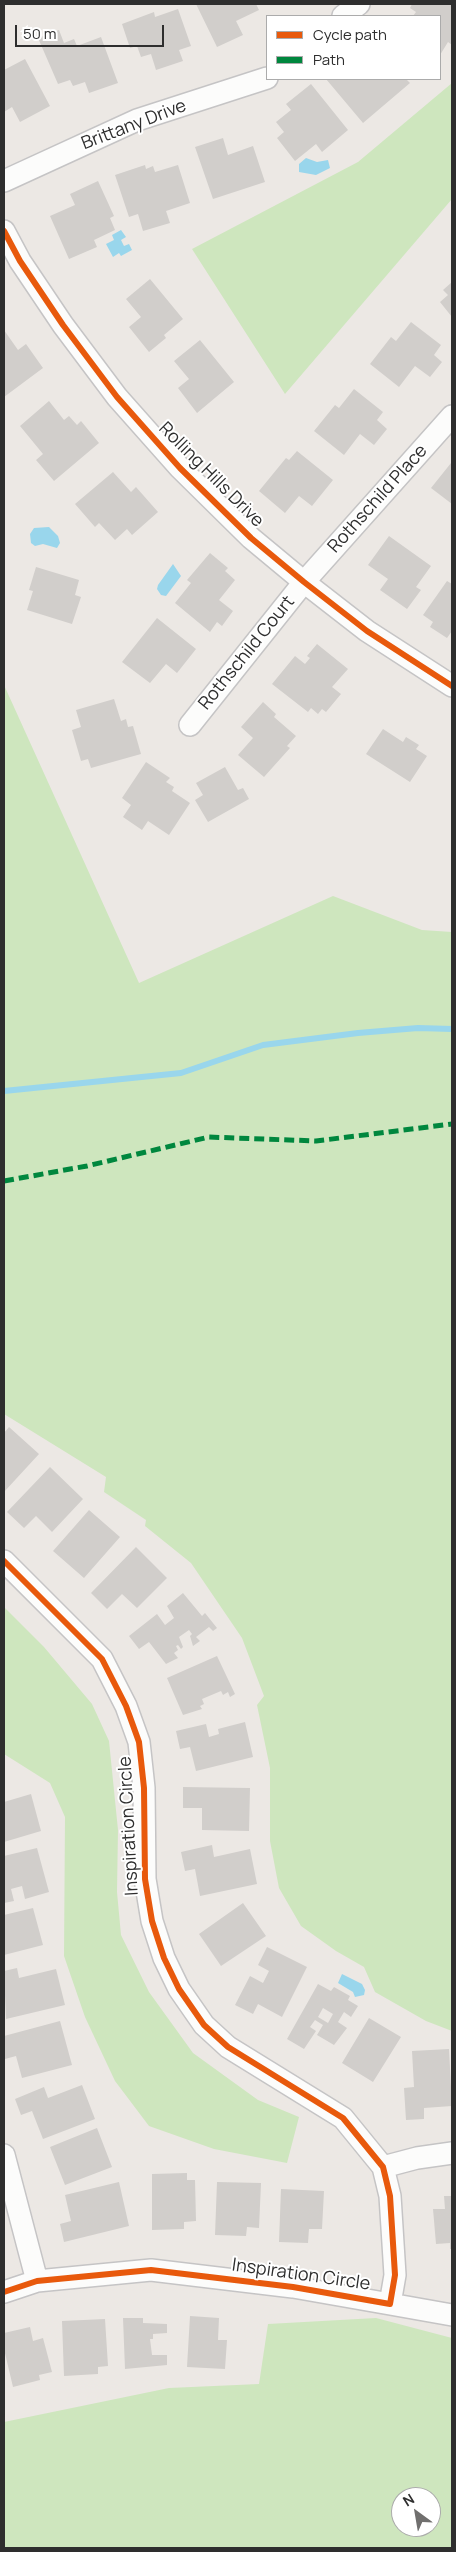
<!DOCTYPE html>
<html>
<head>
<meta charset="utf-8">
<style>
	body { margin:0 }
	#map { position:relative; width:456px; height:2552px; overflow:hidden; background:#ece8e4; font-family:Manrope,sans-serif }
	canvas { display:block }
	.frame { position:absolute; inset:0; border:5px solid #2e2e2e; pointer-events:none }
	.legend { position:absolute; left:266px; top:15px; width:175px; height:65px; box-sizing:border-box; background:#fff; border:1px solid #ababab; margin:0; padding:6px 9px; list-style:none; font-size:15px; color:#2e2e2e }
	.legend li { display:flex; align-items:center; gap:10px; height:25px }
	.legend b { width:25px; border:1px solid #ababab }
	.north { position:absolute; left:391px; top:2487px; width:50px; height:50px; box-sizing:border-box; background:#fff; border:1px solid #ababab; border-radius:50%; rotate:328deg; font-size:14px; font-weight:700; line-height:20px; text-align:center; color:#2e2e2e }
	.north::after { content:''; display:block; margin:auto; width:18px; height:22px; background:#706f6e; clip-path:polygon(50% 0,100% 100%,50% 72%,0 100%) }
	.scale { position:absolute; left:15px; top:25px; width:149px; height:22px; box-sizing:border-box; border:2px solid #2e2e2e; border-top:0; padding-left:6px; font-size:15px; line-height:18px; white-space:nowrap; color:#2e2e2e; -webkit-text-stroke:4px #fff; paint-order:stroke }
</style>
</head>
<body>
<div id="map">
<canvas width="456" height="2552"></canvas>
<div class="frame"></div>
<ul class="legend">
<li><b style="height:6px;background:#e8590c"></b>Cycle path</li>
<li><b style="height:6px;background:#00873e"></b>Path</li>
</ul>
<div class="north">N</div>
<div class="scale">50 m</div>
</div>
<script>
const ctx = document.querySelector('canvas').getContext('2d');
ctx.lineJoin = 'round';
function fillPath(path, color) { ctx.fillStyle = color; ctx.fill(path, 'evenodd'); }
const shape = rows => new Path2D(rows.map(r => 'M' + r).join(''));
function stroke(path, color, width, dash) { ctx.strokeStyle = color; ctx.lineWidth = width; ctx.lineCap = dash ? 'butt' : 'round'; ctx.setLineDash(dash || []); ctx.stroke(path); }
function label(font, color, halo, rows, align = 'center') {
  ctx.font = font + ' Manrope,sans-serif'; ctx.lineWidth = 4; ctx.setLineDash([]); ctx.textBaseline = 'middle'; ctx.strokeStyle = halo; ctx.fillStyle = color; for (const [text, x, y, turn = 0] of rows) {
    ctx.save(); ctx.translate(x, y); ctx.rotate((+turn || 0) * Math.PI / 180); ctx.textAlign = isNaN(turn) ? turn : align; if (halo) ctx.strokeText(text, 0, 0); ctx.fillText(text, 0, 0); ctx.restore();
  }
}
fillPath(shape([
	[452,83,452,199,285,394,192,249,358,162],
	[4,685,139,983,333,896,422,930,452,932,452,2031,426,2021,375,1992,364,1967,336,1951,301,1926,279,1888,270,1841,270,1768,257,1705,264,1696,242,1638,191,1563,145,1526,146,1520,104,1492,106,1477,4,1414],
	[4,1607,44,1647,92,1704,109,1741,118,1830,117,1892,121,1935,149,1992,193,2053,258,2100,299,2117,287,2163,214,2149,149,2126,115,2081,85,2017,64,1956,65,1817,50,1783,4,1754],
	[376,2318,452,2338,452,2548,4,2548,4,2422,169,2388,259,2384,268,2324],
	[401,2497,431,2497,431,2527,401,2527]
]), '#cee6be');
fillPath(shape([
	[306,158,317,162,328,160,330,168,316,175,299,172,299,164],
	[121,230,126,237,121,240,124,246,129,244,132,250,121,256,119,253,113,257,106,244,114,240,112,235],
	[49,527,58,536,60,543,57,548,43,544,35,546,31,543,30,534,34,528],
	[173,564,181,576,166,596,161,595,157,589,158,585],
	[342,1974,362,1984,365,1990,364,1995,355,1997,353,1992,338,1983]
]), '#99d6ec');
stroke(shape([
	[4,1091,181,1073,263,1045,358,1033,418,1028,452,1029]
]), '#99d6ec', 6);
fillPath(shape([
	[196,4,256,4,259,10,236,21,243,35,217,47],
	[412,4,452,4,452,45,448,42,440,55,440,16,413,16,416,12,410,8],
	[178,9,191,46,179,50,183,61,156,70,151,54,141,57,137,46,130,48,122,24,154,12,155,17],
	[59,30,64,43,74,39,77,46,101,37,118,83,89,93,85,82,73,86,70,80,58,84,38,38],
	[25,59,50,106,20,122,12,107,4,112,4,70],
	[326,79,406,79,410,83,363,123],
	[311,84,348,130,322,152,316,144,295,161,277,138,284,132,276,122,291,110,286,104],
	[223,138,228,155,253,146,265,182,213,199,195,147],
	[145,165,146,169,153,166,155,172,178,165,190,203,166,211,170,223,143,231,138,214,129,217,115,175],
	[98,181,114,216,110,218,115,230,94,240,97,247,69,259,50,216,75,205,70,194],
	[150,279,183,319,164,335,166,338,149,352,129,327,141,317,126,299],
	[452,282,452,317,440,302,448,295,443,290],
	[411,322,441,345,434,355,442,362,430,377,415,366,399,387,370,364,391,337,396,341],
	[4,330,18,350,26,344,43,368,4,397],
	[200,340,234,382,197,413,178,388,189,379,174,361],
	[354,389,383,412,377,420,387,429,374,445,360,434,344,455,314,431,335,405,339,408],
	[49,401,64,420,69,416,77,425,81,421,99,443,54,481,36,460,43,454,20,426],
	[297,451,333,480,312,506,299,496,285,513,259,491,286,458,289,460],
	[451,463,452,465,452,504,431,488],
	[113,472,131,492,136,487,158,512,132,535,127,529,115,540,99,523,95,527,75,504],
	[389,536,431,566,416,587,421,590,407,609,380,590,388,579,368,565],
	[210,553,228,568,225,571,235,580,219,600,233,611,222,626,217,622,210,632,175,603,191,583,187,580],
	[36,567,79,580,75,595,81,597,72,624,27,610,33,591,29,590],
	[447,581,452,584,452,631,447,638,430,627,433,622,423,615],
	[157,618,196,649,177,673,166,664,150,683,122,662],
	[317,644,348,669,332,687,341,694,326,712,322,709,318,714,311,708,308,712,272,684,295,656,305,664,310,658,307,656],
	[114,699,121,721,126,719,128,727,133,726,141,754,91,768,88,759,81,761,72,730,81,727,76,710],
	[263,702,276,714,274,717,296,736,287,746,290,748,264,777,238,755,253,738,241,727],
	[383,729,403,742,406,737,419,745,416,749,427,756,410,782,366,754],
	[146,762,170,778,166,782,174,787,172,791,190,803,169,835,148,821,142,830,123,817,131,805,122,798],
	[225,767,238,790,243,788,249,799,208,822,195,800,203,795,196,783],
	[9,1427,39,1454,4,1492,4,1433],
	[50,1467,83,1499,52,1532,36,1516,24,1528,7,1512],
	[89,1510,120,1537,84,1578,53,1551],
	[136,1547,167,1578,137,1608,122,1594,107,1609,91,1593],
	[183,1593,202,1616,205,1613,217,1628,213,1631,209,1627,196,1637,200,1641,193,1646,190,1636,192,1634,189,1630,179,1637,183,1647,181,1649,178,1645,176,1646,178,1650,174,1653,178,1658,166,1664,149,1642,139,1649,129,1636,157,1614,165,1625,174,1618,167,1606],
	[217,1656,235,1694,230,1697,228,1692,223,1695,221,1691,202,1699,204,1704,200,1706,202,1709,183,1715,167,1678],
	[245,1722,253,1757,196,1771,190,1747,180,1749,176,1731,206,1724,209,1737,219,1734,218,1729],
	[183,1787,250,1788,249,1831,202,1830,202,1808,183,1808],
	[31,1794,41,1831,4,1842,4,1802],
	[212,1845,214,1857,250,1849,257,1884,200,1896,195,1869,185,1871,181,1852],
	[37,1848,49,1892,25,1899,22,1886,11,1889,14,1901,4,1903,4,1856],
	[243,1903,266,1936,221,1966,199,1934],
	[33,1908,43,1945,4,1955,4,1915],
	[267,1947,307,1967,282,2017,258,2004,253,2014,235,2005,250,1976,263,1983,269,1971,258,1965],
	[17,1968,19,1978,56,1969,65,2005,6,2019,4,1971],
	[318,1984,331,1991,334,1987,350,1996,348,2000,358,2006,351,2017,344,2012,338,2022,347,2028,334,2045,317,2035,323,2025,315,2020,310,2027,316,2031,304,2049,287,2039],
	[323,2008,333,2014,328,2023,318,2017],
	[369,2018,401,2037,373,2082,342,2063],
	[60,2021,72,2065,22,2078,16,2056,5,2059,4,2036],
	[449,2049,452,2106,424,2108,424,2119,406,2120,404,2088,414,2087,412,2051],
	[82,2085,95,2119,43,2139,32,2111,21,2115,15,2099,44,2087,48,2098],
	[97,2128,112,2167,65,2185,50,2147],
	[187,2173,187,2180,195,2180,196,2221,184,2222,184,2229,152,2230,152,2174],
	[119,2182,129,2226,64,2242,60,2224,71,2221,65,2195],
	[217,2182,261,2183,259,2228,247,2227,246,2236,215,2235],
	[281,2189,324,2191,322,2229,309,2229,308,2243,279,2242],
	[444,2196,452,2196,452,2249,450,2249,450,2243,436,2244,433,2209,445,2209],
	[190,2316,219,2318,218,2340,227,2340,225,2369,187,2367],
	[123,2318,143,2318,143,2323,167,2324,167,2333,153,2334,153,2339,150,2339,152,2355,167,2355,167,2365,125,2369],
	[105,2319,108,2366,98,2367,98,2374,64,2376,62,2321],
	[30,2327,33,2341,43,2338,52,2372,39,2375,40,2380,13,2387,4,2349,4,2333]
]), '#d1cecb');
const minor = shape([
	[343,16,359,4],
	[4,181,137,120,267,78],
	[4,231,20,261,63,325,117,397,180,468,251,538,304,582,367,631,452,686],
	[190,725,304,582,452,416],
	[4,1561,102,1659,126,1706,139,1742,144,1788,145,1879,152,1921,164,1958,179,1989,204,2025,228,2047,343,2118,383,2167,390,2196,395,2275,390,2304,293,2287,151,2270,37,2281,4,2292],
	[4,2155,37,2281],
	[383,2167,417,2158,452,2153],
	[390,2304,452,2315]
]);
stroke(minor, '#c5c4c5', 24);
stroke(minor, '#fcfcfb', 21);
stroke(shape([
	[4,1181,87,1166,209,1137,316,1141,452,1124]
]), '#00873e', 5, [10, 5]);
stroke(shape([
	[4,231,20,261,63,325,117,397,180,468,251,538,304,582,367,631,452,686],
	[4,1561,102,1659,126,1706,139,1742,144,1788,145,1879,152,1921,164,1958,179,1989,204,2025,228,2047,343,2118,383,2167,390,2196,395,2275,390,2304,293,2287,151,2270,37,2281,4,2292]
]), '#e8590c', 6);
label('18px', '#2e2e2e', '#fff', [
	["Brittany Drive",134,125,-21],
	["Rolling Hills Drive",211,475,45],
	["Rothschild Place",378,499,-48],
	["Rothschild Court",247,653,-51],
	["Inspiration Circle",129,1826,-93],
	["Inspiration Circle",301,2275,8]
]);
</script>
</body>
</html>
